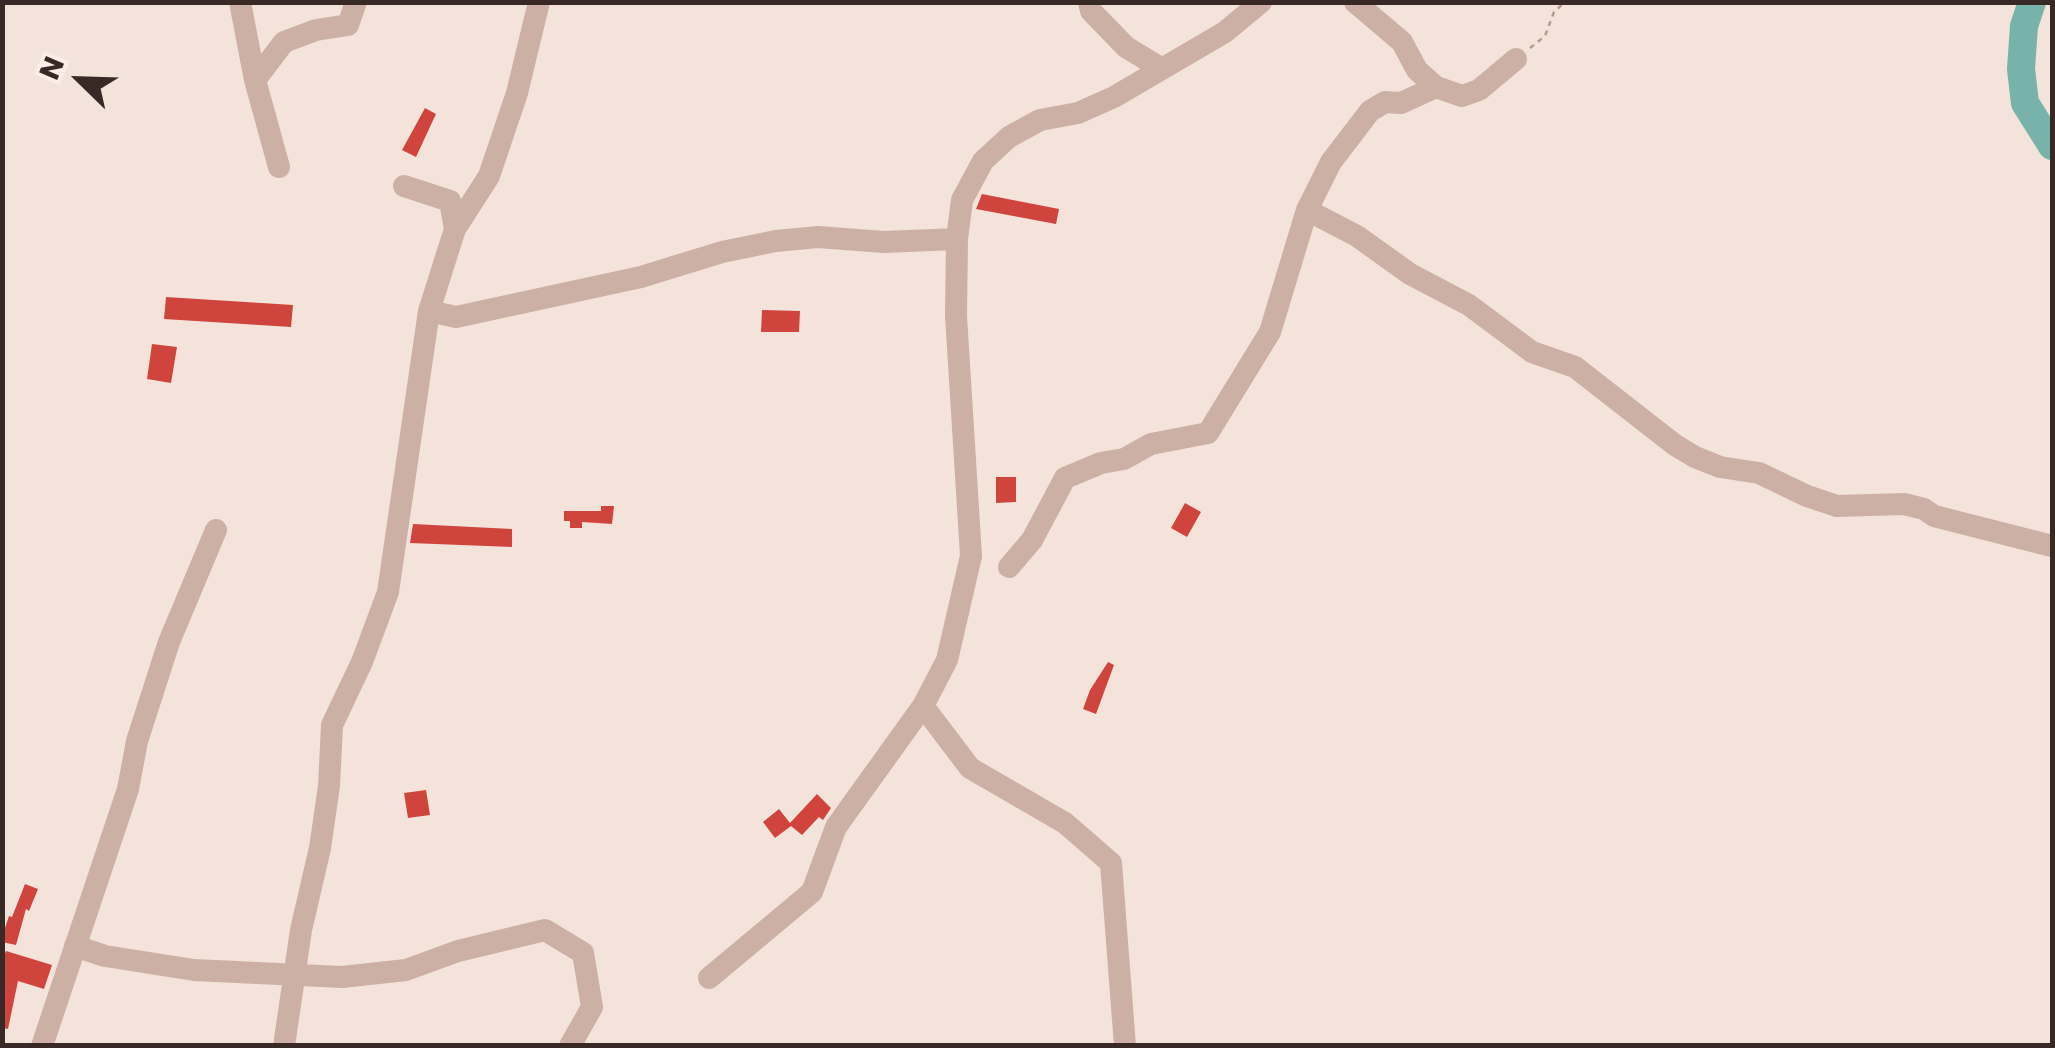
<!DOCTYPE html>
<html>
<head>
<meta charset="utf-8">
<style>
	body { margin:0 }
	#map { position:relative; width:2055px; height:1048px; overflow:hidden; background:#f4e3da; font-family:Poppins,sans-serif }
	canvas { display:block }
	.frame { position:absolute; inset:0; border:5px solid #382927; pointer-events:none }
	.north { position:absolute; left:30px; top:30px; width:100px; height:100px; -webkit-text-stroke:8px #fbeee7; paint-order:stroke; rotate:293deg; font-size:28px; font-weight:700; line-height:40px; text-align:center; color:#382927 }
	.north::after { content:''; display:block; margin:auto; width:35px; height:45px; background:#382927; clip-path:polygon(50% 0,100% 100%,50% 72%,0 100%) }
</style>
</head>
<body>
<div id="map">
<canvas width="2055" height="1048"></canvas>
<div class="frame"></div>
<div class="north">N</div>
</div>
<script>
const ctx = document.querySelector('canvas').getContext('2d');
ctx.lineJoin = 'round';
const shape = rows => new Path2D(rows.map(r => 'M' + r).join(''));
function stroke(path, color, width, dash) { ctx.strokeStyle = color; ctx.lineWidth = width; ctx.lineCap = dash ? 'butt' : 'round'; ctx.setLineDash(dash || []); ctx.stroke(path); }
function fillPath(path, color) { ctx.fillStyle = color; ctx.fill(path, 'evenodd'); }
stroke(shape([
	[2032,2,2024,26,2021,69,2025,103,2052,146]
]), '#77b3aa', 28);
fillPath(shape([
	[425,108,436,114,416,157,402,150],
	[982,194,1059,209,1056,224,976,209],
	[166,297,293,305,291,327,164,319],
	[762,310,800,311,799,332,761,332],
	[152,344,177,347,171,383,147,379],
	[996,477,1016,477,1016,502,996,503],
	[1185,503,1201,512,1187,537,1171,528],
	[601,506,614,506,612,524,582,522,582,528,570,528,570,521,564,521,564,511,601,511],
	[413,524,512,529,512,547,410,543],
	[1108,662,1114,665,1096,714,1083,709,1090,690],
	[426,790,430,815,408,818,404,793],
	[817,794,831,808,823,820,819,817,802,835,791,826,775,838,763,822,779,809,790,823],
	[25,884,38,889,29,911,26,909,16,945,2,942,2,937,9,916,12,917],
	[6,951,52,965,44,989,18,981,8,1029,2,1028,2,961]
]), '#cf453d');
stroke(shape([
	[1530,48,1545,36,1554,12,1565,2]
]), '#b8998f', 2.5, [5, 5]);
stroke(shape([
	[240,2,255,80,279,167],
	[1089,2,1091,11,1126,47,1162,69],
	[1355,2,1402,42,1417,70,1436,87,1462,96,1479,90,1516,59],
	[255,80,284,42,316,30,348,25,356,2],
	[1307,210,1357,236,1410,274,1469,305,1532,352,1575,367,1675,445,1695,457,1720,467,1759,473,1807,496,1837,506,1904,504,1924,509,1934,516,2052,546],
	[455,229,489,176,517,93,539,2],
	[429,311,456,317,641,277,722,252,776,241,818,237,884,242,957,239],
	[1009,567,1032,540,1065,478,1101,463,1124,459,1151,444,1208,433,1270,332,1307,210,1331,162,1370,111,1385,102,1401,103,1436,87],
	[923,706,970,768,1065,823,1111,863,1125,1046],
	[75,946,105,956,194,970,342,977,406,970,458,951,545,930,583,953,592,1007,570,1046],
	[709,978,812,892,836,827,923,706,947,660,971,556,956,316,957,239,962,200,983,161,1009,137,1040,120,1078,113,1114,97,1225,32,1261,2],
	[42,1046,128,789,137,741,169,642,216,530],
	[284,1046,301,930,320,848,329,786,332,725,362,662,388,592,429,311,455,229,450,201,404,186]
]), '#cdb0a5', 22);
</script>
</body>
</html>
